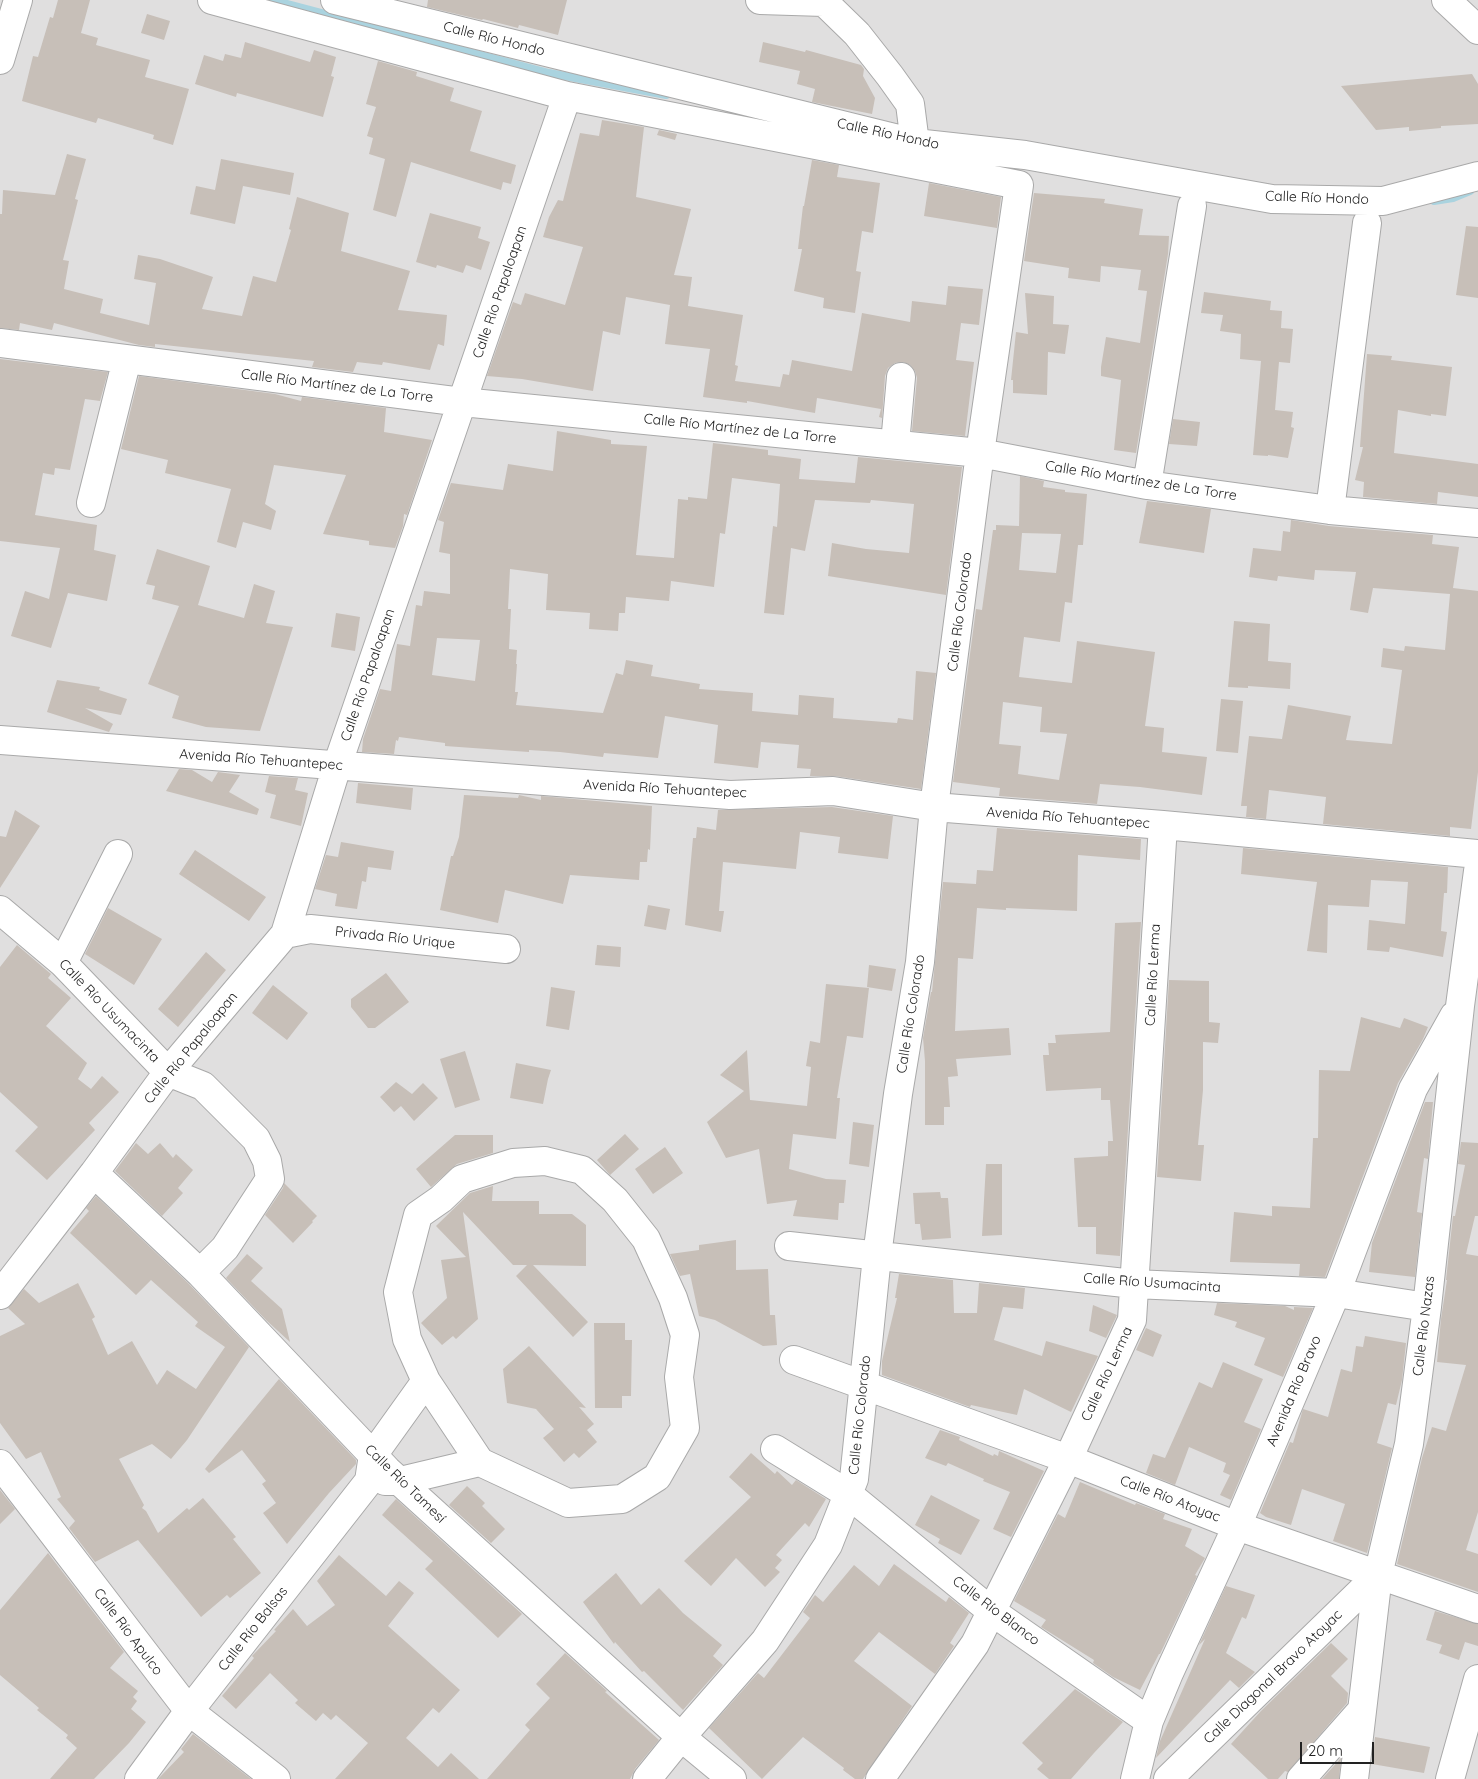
<!DOCTYPE html>
<html>
<head>
<meta charset="utf-8">
<style>
	body { margin:0 }
	#map { position:relative; width:1478px; height:1779px; overflow:hidden; background:#f2efe9; font-family:Quicksand,sans-serif }
	canvas { display:block }
	.scale { position:absolute; left:1300px; top:1742px; width:74px; height:22px; box-sizing:border-box; border:2px solid #222; border-top:0; padding-left:6px; font-size:15px; line-height:18px; white-space:nowrap; color:#222; -webkit-text-stroke:4px #fff; paint-order:stroke }
</style>
</head>
<body>
<div id="map">
<canvas width="1478" height="1779"></canvas>
<div class="scale">20 m</div>
</div>
<script>
const ctx = document.querySelector('canvas').getContext('2d');
ctx.lineJoin = 'round';
function fillPath(path, color) { ctx.fillStyle = color; ctx.fill(path, 'evenodd'); }
const shape = rows => new Path2D(rows.map(r => 'M' + r).join(''));
function stroke(path, color, width, dash) { ctx.strokeStyle = color; ctx.lineWidth = width; ctx.lineCap = dash ? 'butt' : 'round'; ctx.setLineDash(dash || []); ctx.stroke(path); }
function label(font, color, halo, rows, align = 'center') {
  ctx.font = font + ' Quicksand,sans-serif'; ctx.lineWidth = 4.5; ctx.setLineDash([]); ctx.textBaseline = 'middle'; ctx.strokeStyle = halo; ctx.fillStyle = color; for (const [text, x, y, turn = 0] of rows) {
    ctx.save(); ctx.translate(x, y); ctx.rotate((+turn || 0) * Math.PI / 180); ctx.textAlign = isNaN(turn) ? turn : align; if (halo) ctx.strokeText(text, 0, 0); ctx.fillText(text, 0, 0); ctx.restore();
  }
}
fillPath(shape([
	[0,0,1478,0,1478,1779,0,1779]
]), '#e0dfdf');
stroke(shape([
	[272,0,549,73,666,95],
	[1434,201,1453,198,1470,191]
]), '#aad3df', 8);
fillPath(shape([
	[58,0,90,0,81,33,98,38,96,45,150,60,145,77,189,89,173,145,153,139,154,135,98,118,96,123,22,101,33,56,38,57,50,17,53,18],
	[428,0,567,0,558,35,519,25,518,28,483,19,482,20,427,7],
	[147,14,170,21,164,40,141,33],
	[245,42,310,62,314,50,336,57,331,76,334,77,323,117,237,93,236,97,195,84,204,55,223,61,225,54,241,58],
	[763,42,805,52,806,50,861,65,864,69,863,76,875,98,872,114,812,102,815,89,797,84,800,71,759,62],
	[378,61,417,72,416,76,454,88,450,101,482,111,470,151,516,165,511,184,503,182,501,190,411,162,396,217,373,210,385,159,369,154,373,138,367,136,376,107,366,104],
	[1472,74,1478,84,1478,124,1441,126,1441,128,1409,131,1409,127,1376,130,1341,86],
	[602,120,644,127,636,197,691,209,674,275,692,277,688,306,743,315,735,365,738,366,735,381,780,387,783,374,789,375,792,360,852,371,862,313,910,322,912,301,946,305,948,286,983,289,979,325,961,323,956,360,974,362,965,436,912,431,917,378,915,371,910,365,903,362,895,363,888,368,885,376,882,418,879,417,881,409,817,398,815,413,747,401,747,403,703,397,710,349,665,344,670,305,626,297,620,335,603,331,593,391,522,379,487,376,513,302,521,305,525,293,565,305,583,247,543,237,549,217,558,200,563,201,580,133,599,136],
	[659,130,677,134,675,140,657,135],
	[67,154,86,159,75,199,78,200,63,260,69,261,64,289,103,299,100,313,149,325,156,283,134,279,138,255,160,259,213,277,202,309,242,316,253,276,276,282,291,230,289,229,297,197,349,213,341,251,410,271,398,310,447,315,444,346,438,344,430,370,383,362,382,365,357,362,353,372,312,367,314,361,155,344,155,347,139,345,54,323,52,330,20,323,19,330,0,328,0,214,2,214,3,190,55,195],
	[221,159,294,173,290,195,243,186,235,224,190,214,196,186,215,190],
	[812,160,839,165,837,177,880,183,873,233,862,231,856,271,861,272,855,313,823,308,824,298,794,291,802,249,798,249,803,206,804,206],
	[929,183,1001,197,997,228,924,216],
	[1034,193,1105,199,1104,203,1143,209,1139,235,1169,236,1168,254,1136,453,1114,450,1121,380,1101,376,1101,367,1106,337,1140,343,1147,291,1138,290,1141,270,1101,266,1100,282,1068,278,1069,268,1024,261],
	[430,213,481,227,478,238,490,242,481,270,466,265,463,273,437,265,436,268,416,262],
	[1466,226,1478,227,1478,298,1456,295],
	[1204,292,1271,301,1270,310,1282,311,1281,328,1293,329,1290,363,1279,362,1275,410,1293,412,1291,427,1294,428,1288,458,1268,455,1268,456,1253,455,1261,361,1240,359,1241,334,1220,331,1223,315,1201,313],
	[1025,293,1054,296,1053,324,1069,325,1065,354,1048,352,1047,395,1013,393,1013,380,1011,380,1016,332,1028,334],
	[1367,354,1392,356,1391,360,1452,367,1446,416,1431,414,1431,416,1398,410,1394,453,1478,464,1478,497,1438,492,1437,504,1363,497,1364,482,1355,480,1363,447,1360,447],
	[0,359,108,372,100,401,85,399,70,470,55,468,54,475,43,473,35,515,97,525,94,550,116,555,107,601,68,593,51,648,11,636,25,591,49,599,60,548,0,541],
	[139,376,275,394,301,401,302,397,386,408,384,432,432,440,407,515,404,514,403,526,395,548,369,545,369,541,323,534,346,475,274,465,265,504,276,511,271,530,243,522,236,548,217,542,231,489,165,473,168,460,121,449],
	[1173,419,1200,422,1197,446,1169,444],
	[557,431,611,440,611,444,647,446,636,555,674,558,678,499,688,500,688,497,707,499,713,443,768,450,768,455,801,459,799,479,855,483,858,457,962,467,946,595,828,576,832,543,866,549,909,553,914,504,871,500,870,503,815,500,805,551,791,548,784,615,764,613,773,526,777,527,780,484,732,478,725,534,720,533,714,587,671,581,669,601,626,597,625,613,619,613,618,631,589,629,590,613,546,610,548,574,510,569,508,609,511,609,509,649,517,650,516,664,517,664,515,692,518,692,516,705,603,713,616,673,623,675,626,660,653,665,651,676,700,684,699,689,753,693,752,711,798,715,799,695,834,698,833,718,897,723,898,718,913,720,916,671,936,673,921,789,835,776,810,776,811,769,797,768,799,745,761,742,758,768,714,763,718,725,665,716,658,758,604,753,603,757,560,752,529,750,529,752,445,746,445,743,399,737,398,741,396,740,394,754,362,752,363,739,380,689,391,691,397,644,410,646,416,605,422,606,424,591,450,594,450,554,439,552,444,522,438,520,451,483,503,490,508,464,553,471],
	[437,638,480,640,475,681,432,675],
	[1020,476,1044,481,1043,487,1065,490,1065,492,1087,494,1083,545,1078,545,1072,603,1065,602,1060,642,1024,637,1019,677,1072,683,1077,641,1155,652,1145,726,1164,728,1162,752,1207,757,1202,795,1140,787,1100,784,1097,804,999,796,1000,788,953,782,976,609,982,610,993,530,996,530,996,525,1019,526],
	[1022,533,1061,534,1056,573,1019,570],
	[1003,702,1042,707,1040,732,1067,734,1059,780,1018,774,1021,746,999,744],
	[1147,501,1211,509,1204,553,1139,543],
	[1291,520,1329,526,1433,535,1432,544,1459,547,1453,588,1478,591,1478,772,1471,829,1450,827,1450,836,1323,824,1326,797,1269,790,1266,819,1246,817,1247,806,1241,806,1249,736,1282,739,1288,705,1351,716,1346,740,1392,744,1402,670,1381,667,1383,648,1404,651,1405,646,1445,650,1450,594,1373,588,1368,613,1350,610,1356,572,1315,570,1314,580,1278,576,1277,581,1249,577,1253,548,1281,551,1283,531,1290,532],
	[157,549,210,566,198,605,244,618,254,584,275,591,266,623,293,627,260,731,206,727,172,718,179,696,148,684,179,606,152,599,155,586,146,584],
	[336,613,360,617,355,651,331,647],
	[1234,621,1270,624,1268,661,1291,663,1290,689,1248,686,1248,688,1228,687],
	[57,680,100,687,99,690,127,699,121,715,85,708,113,724,109,732,47,712],
	[1221,699,1243,701,1238,753,1216,751],
	[179,769,192,770,212,782,218,772,240,775,229,792,259,809,257,815,166,791],
	[269,776,298,778,295,790,308,793,301,826,270,818,276,795,265,792],
	[358,783,413,788,411,810,356,803],
	[464,795,518,798,519,795,541,800,541,796,652,806,650,850,648,849,647,862,640,862,639,880,570,875,563,904,505,890,498,923,440,910,451,856,453,856,459,837],
	[832,807,893,816,888,859,838,853,840,837,800,832,796,869,723,862,719,911,724,911,721,932,685,925,693,838,696,838,697,827,716,830,718,810],
	[15,810,40,826,0,888,0,836,6,837],
	[997,828,1141,839,1140,860,1078,855,1077,911,1006,908,1006,910,977,908,973,959,958,958,955,1031,1009,1028,1011,1055,956,1059,958,1076,948,1077,950,1107,944,1107,944,1125,925,1125,925,1061,923,1038,931,992,932,992,943,882,976,884,977,870,993,871],
	[341,842,394,851,391,870,368,867,366,882,362,881,357,909,335,906,337,894,315,889,326,855,338,857],
	[1243,848,1448,867,1447,893,1444,893,1441,931,1447,932,1443,957,1390,947,1389,952,1367,950,1369,920,1405,924,1408,882,1371,880,1369,907,1328,905,1327,953,1307,951,1317,882,1241,874],
	[195,850,266,897,249,921,179,874],
	[648,905,670,909,666,930,644,926],
	[108,908,162,939,134,985,85,954],
	[1141,922,1120,1256,1096,1254,1096,1227,1078,1227,1074,1158,1108,1156,1108,1141,1113,1141,1110,1100,1101,1100,1101,1088,1046,1091,1043,1055,1049,1055,1048,1043,1056,1043,1055,1035,1110,1032,1115,923],
	[17,945,51,974,48,978,71,998,46,1026,87,1063,78,1079,91,1089,102,1076,119,1092,89,1123,95,1130,47,1180,15,1151,38,1127,0,1092,0,967],
	[597,945,621,947,620,967,595,965],
	[206,952,226,970,178,1027,158,1009],
	[869,965,896,969,892,991,867,987],
	[386,973,409,1002,375,1028,368,1028,351,1007,351,999],
	[1169,980,1209,981,1209,1022,1220,1023,1218,1043,1203,1042,1203,1090,1198,1145,1204,1145,1201,1181,1157,1177],
	[826,984,869,988,863,1038,847,1036,837,1098,840,1098,836,1139,793,1134,789,1169,826,1179,846,1180,844,1203,839,1203,838,1220,793,1216,797,1200,767,1204,759,1149,726,1158,707,1122,744,1091,720,1075,747,1050,750,1100,807,1106,811,1067,806,1066,810,1041,820,1043],
	[273,985,308,1013,287,1040,252,1013],
	[551,987,575,991,569,1030,546,1026],
	[1361,1017,1400,1028,1404,1018,1428,1027,1423,1039,1398,1083,1325,1277,1299,1276,1300,1264,1230,1262,1234,1212,1272,1216,1272,1206,1310,1208,1313,1138,1318,1138,1319,1070,1350,1071],
	[465,1051,480,1100,455,1108,440,1059],
	[516,1063,551,1070,548,1079,543,1104,510,1098],
	[396,1082,412,1094,423,1083,438,1098,414,1121,401,1106,394,1112,380,1097],
	[1425,1102,1433,1102,1428,1159,1424,1158,1417,1212,1422,1213,1415,1277,1369,1272,1372,1243],
	[853,1122,874,1125,869,1167,849,1164],
	[625,1134,639,1149,610,1175,597,1160],
	[455,1135,493,1135,493,1153,457,1164,431,1187,416,1169],
	[1461,1142,1478,1143,1478,1216,1475,1216,1466,1254,1478,1256,1478,1512,1466,1550,1478,1554,1478,1592,1397,1564,1422,1458,1432,1427,1446,1431,1466,1365,1437,1362,1441,1319,1447,1280,1446,1280,1453,1216,1455,1216,1465,1165,1458,1164],
	[136,1143,148,1154,160,1143,173,1158,176,1154,193,1170,178,1188,183,1193,162,1216,115,1171],
	[665,1147,683,1173,653,1194,635,1169],
	[986,1164,1002,1164,1002,1235,982,1236],
	[284,1183,317,1216,312,1221,313,1222,293,1243,265,1215,283,1188],
	[493,1186,492,1201,539,1201,539,1214,572,1214,586,1225,586,1266,533,1265,588,1322,573,1337,516,1276,527,1265,513,1265,463,1212,478,1319,456,1339,453,1336,442,1345,421,1323,447,1298,441,1260,466,1257,436,1226,470,1193],
	[940,1192,941,1198,948,1198,951,1238,922,1240,920,1224,915,1224,913,1193],
	[96,1196,189,1284,249,1347,187,1440,171,1459,152,1444,119,1459,144,1505,142,1508,146,1511,158,1533,187,1508,189,1510,203,1498,236,1537,233,1539,261,1573,230,1598,227,1595,201,1617,138,1540,95,1562,69,1528,75,1521,57,1499,61,1497,41,1452,26,1459,0,1423,0,1336,25,1324,8,1308,24,1289,39,1303,78,1283,95,1317,92,1319,108,1355,132,1341,157,1385,167,1370,196,1389,225,1347,195,1326,198,1322,151,1280,136,1295,70,1233,89,1211,86,1208],
	[736,1240,736,1270,768,1269,770,1315,775,1315,777,1345,763,1346,715,1320,699,1316,690,1274,680,1276,670,1254,699,1250,699,1245],
	[247,1254,263,1268,251,1281,282,1309,290,1342,266,1320,226,1278],
	[899,1274,953,1280,954,1313,977,1313,979,1283,1025,1288,1023,1309,1003,1307,994,1340,1042,1356,1046,1341,1098,1356,1071,1412,1024,1389,1017,1415,971,1405,970,1407,882,1375,882,1361,897,1298,895,1298],
	[1217,1303,1285,1306,1294,1310,1294,1307,1313,1308,1283,1377,1254,1365,1265,1338,1235,1327,1237,1322,1214,1315],
	[1093,1305,1117,1315,1106,1338,1089,1331],
	[594,1323,625,1323,625,1340,632,1340,631,1396,622,1396,622,1408,595,1408],
	[1146,1328,1162,1335,1153,1357,1136,1350],
	[1365,1336,1406,1343,1402,1380,1396,1405,1388,1403,1377,1443,1392,1448,1367,1553,1333,1541,1345,1504,1302,1489,1291,1525,1266,1517,1260,1513,1290,1442,1293,1443,1303,1409,1328,1417,1341,1369,1352,1372,1356,1346,1363,1347],
	[529,1346,586,1408,579,1407,594,1424,587,1430,597,1442,579,1458,574,1453,564,1462,543,1438,554,1429,536,1409,507,1403,503,1369],
	[1223,1362,1263,1379,1244,1422,1261,1429,1231,1500,1220,1495,1230,1475,1223,1472,1226,1463,1189,1447,1175,1485,1146,1473,1153,1454,1165,1458,1199,1382,1212,1388],
	[279,1379,356,1460,356,1464,329,1493,287,1544,263,1513,276,1503,262,1484,266,1481,242,1450,209,1473,205,1469],
	[940,1430,960,1437,959,1440,993,1456,994,1454,998,1456,999,1451,1044,1471,1011,1537,993,1529,1010,1492,983,1481,984,1479,948,1463,946,1466,925,1458],
	[751,1453,775,1474,777,1471,792,1485,796,1480,826,1499,809,1527,805,1523,776,1555,782,1560,775,1568,780,1572,765,1587,736,1558,711,1586,684,1561,751,1497,729,1477],
	[1080,1482,1135,1505,1136,1503,1165,1514,1163,1519,1192,1529,1185,1546,1205,1558,1195,1575,1197,1576,1160,1654,1159,1654,1140,1690,1113,1677,1093,1663,1094,1660,1041,1627,1046,1620,1014,1601,1058,1514,1065,1518],
	[467,1486,485,1503,482,1506,505,1529,491,1543,449,1505],
	[0,1490,15,1509,0,1524],
	[931,1495,980,1520,961,1555,938,1543,940,1539,915,1525],
	[396,1499,522,1614,498,1638,425,1569,433,1561,382,1515],
	[48,1553,124,1652,110,1668,138,1691,133,1697,137,1701,131,1709,146,1722,129,1743,94,1779,50,1779,77,1748,66,1738,68,1735,37,1710,39,1708,0,1675,0,1610],
	[339,1555,386,1596,399,1581,414,1593,388,1626,460,1690,439,1713,433,1708,406,1738,438,1767,451,1753,479,1779,335,1779,368,1743,336,1715,331,1720,323,1713,316,1721,295,1703,298,1700,270,1673,236,1709,222,1696,254,1658,252,1656,276,1631,274,1630,293,1609,307,1626,335,1605,317,1581],
	[894,1564,946,1602,949,1597,969,1613,950,1643,954,1646,935,1674,879,1632,854,1661,912,1706,863,1779,855,1779,843,1770,844,1768,803,1737,762,1779,709,1728,758,1673,764,1678,810,1618,803,1612,815,1595,823,1602,854,1565,879,1586],
	[616,1573,641,1605,659,1588,683,1613,722,1645,713,1656,723,1665,683,1710,644,1671,642,1672,615,1642,614,1644,583,1602],
	[1226,1586,1255,1595,1246,1619,1242,1617,1226,1653,1255,1672,1239,1688,1230,1680,1156,1758,1160,1741,1205,1639,1199,1645],
	[1435,1611,1478,1624,1478,1646,1465,1642,1459,1660,1439,1653,1442,1645,1426,1640],
	[1331,1643,1348,1659,1331,1676,1348,1693,1347,1703,1288,1772,1285,1771,1278,1779,1268,1779,1231,1744,1261,1711],
	[565,1653,607,1691,605,1692,659,1740,635,1769,630,1779,487,1779,530,1730,525,1725,550,1698,536,1684],
	[1075,1689,1123,1722,1094,1753,1071,1779,1049,1779,1037,1769,1043,1763,1022,1743],
	[193,1734,251,1779,158,1779,184,1752,181,1749],
	[1375,1737,1430,1747,1424,1773,1372,1764],
	[1341,1758,1339,1779,1322,1779]
]), '#c7bfb8');
const minor = shape([
	[212,0,567,96,1019,185,980,453,934,807,920,962,898,1094,877,1256,854,1479,828,1545,765,1641,681,1737,647,1779],
	[335,0,915,143,1025,155,1272,199,1383,201,1478,176],
	[760,0,824,2],
	[822,0,857,34,890,76,910,104,915,143],
	[1446,0,1478,30],
	[0,60,18,0],
	[0,343,462,402,980,453,1147,485,1330,510,1478,523],
	[895,444,901,377],
	[1147,485,1192,206],
	[91,503,127,359],
	[1330,510,1367,223],
	[0,740,730,795,833,791,934,807,1163,825,1478,854],
	[0,910,63,963,168,1072,203,1086,256,1139,267,1161,270,1179,225,1248,200,1273],
	[285,934,310,929,506,949],
	[63,963,118,854],
	[545,1161,582,1170,615,1200,646,1239,673,1298,685,1335,679,1377,685,1428,657,1477,622,1499,568,1503,480,1462,426,1381,407,1339,398,1292,418,1215,441,1199,462,1179,513,1163,545,1161],
	[94,1173,200,1273,387,1470,681,1737,732,1779],
	[789,1246,1134,1284,1336,1293,1427,1307],
	[0,1295,94,1173,168,1072,285,934,337,766,567,96],
	[794,1360,1068,1459,1237,1526,1478,1609],
	[775,1449,848,1494,991,1611,1149,1721],
	[0,1464,189,1711,276,1779],
	[385,1481,400,1481,480,1462],
	[139,1779,189,1711,369,1481,373,1455,426,1381],
	[880,1779,975,1644,1068,1459,1132,1320,1163,825],
	[1135,1779,1149,1721,1169,1673,1237,1526,1336,1293,1413,1089,1454,1016],
	[1168,1779,1378,1575],
	[1301,1779,1362,1710],
	[1354,1779,1378,1575,1409,1444,1427,1307,1460,1006,1478,871],
	[1450,1779,1478,1679]
]);
stroke(minor, '#a9a9a9', 30);
stroke(minor, '#fff', 28);
label('14px', '#222', '#fff', [
	["Calle Río Hondo",494,39,14],
	["Calle Río Hondo",888,134,12],
	["Calle Río Hondo",1317,198,2],
	["Calle Río Papaloapan",500,292,-71],
	["Calle Río Martínez de La Torre",337,386,7],
	["Calle Río Martínez de La Torre",740,429,6],
	["Calle Río Martínez de La Torre",1141,481,9],
	["Calle Río Colorado",960,612,-83],
	["Calle Río Papaloapan",368,675,-71],
	["Avenida Río Tehuantepec",261,760,4],
	["Avenida Río Tehuantepec",665,789,3],
	["Avenida Río Tehuantepec",1068,818,4],
	["Privada Río Urique",395,938,6],
	["Calle Río Lerma",1153,975,-87],
	["Calle Río Usumacinta",109,1011,46],
	["Calle Río Colorado",911,1014,-81],
	["Calle Río Papaloapan",191,1048,-51],
	["Calle Río Usumacinta",1152,1283,4],
	["Calle Río Nazas",1424,1326,-83],
	["Calle Río Lerma",1107,1374,-65],
	["Avenida Río Bravo",1294,1391,-67],
	["Calle Río Colorado",860,1415,-84],
	["Calle Río Tamesí",405,1484,44],
	["Calle Río Atoyac",1170,1499,21],
	["Calle Río Blanco",996,1611,37],
	["Calle Río Balsas",253,1629,-52],
	["Calle Río Apulco",128,1632,53],
	["Calle Diagonal Bravo Atoyac",1273,1677,-44]
]);
</script>
</body>
</html>
